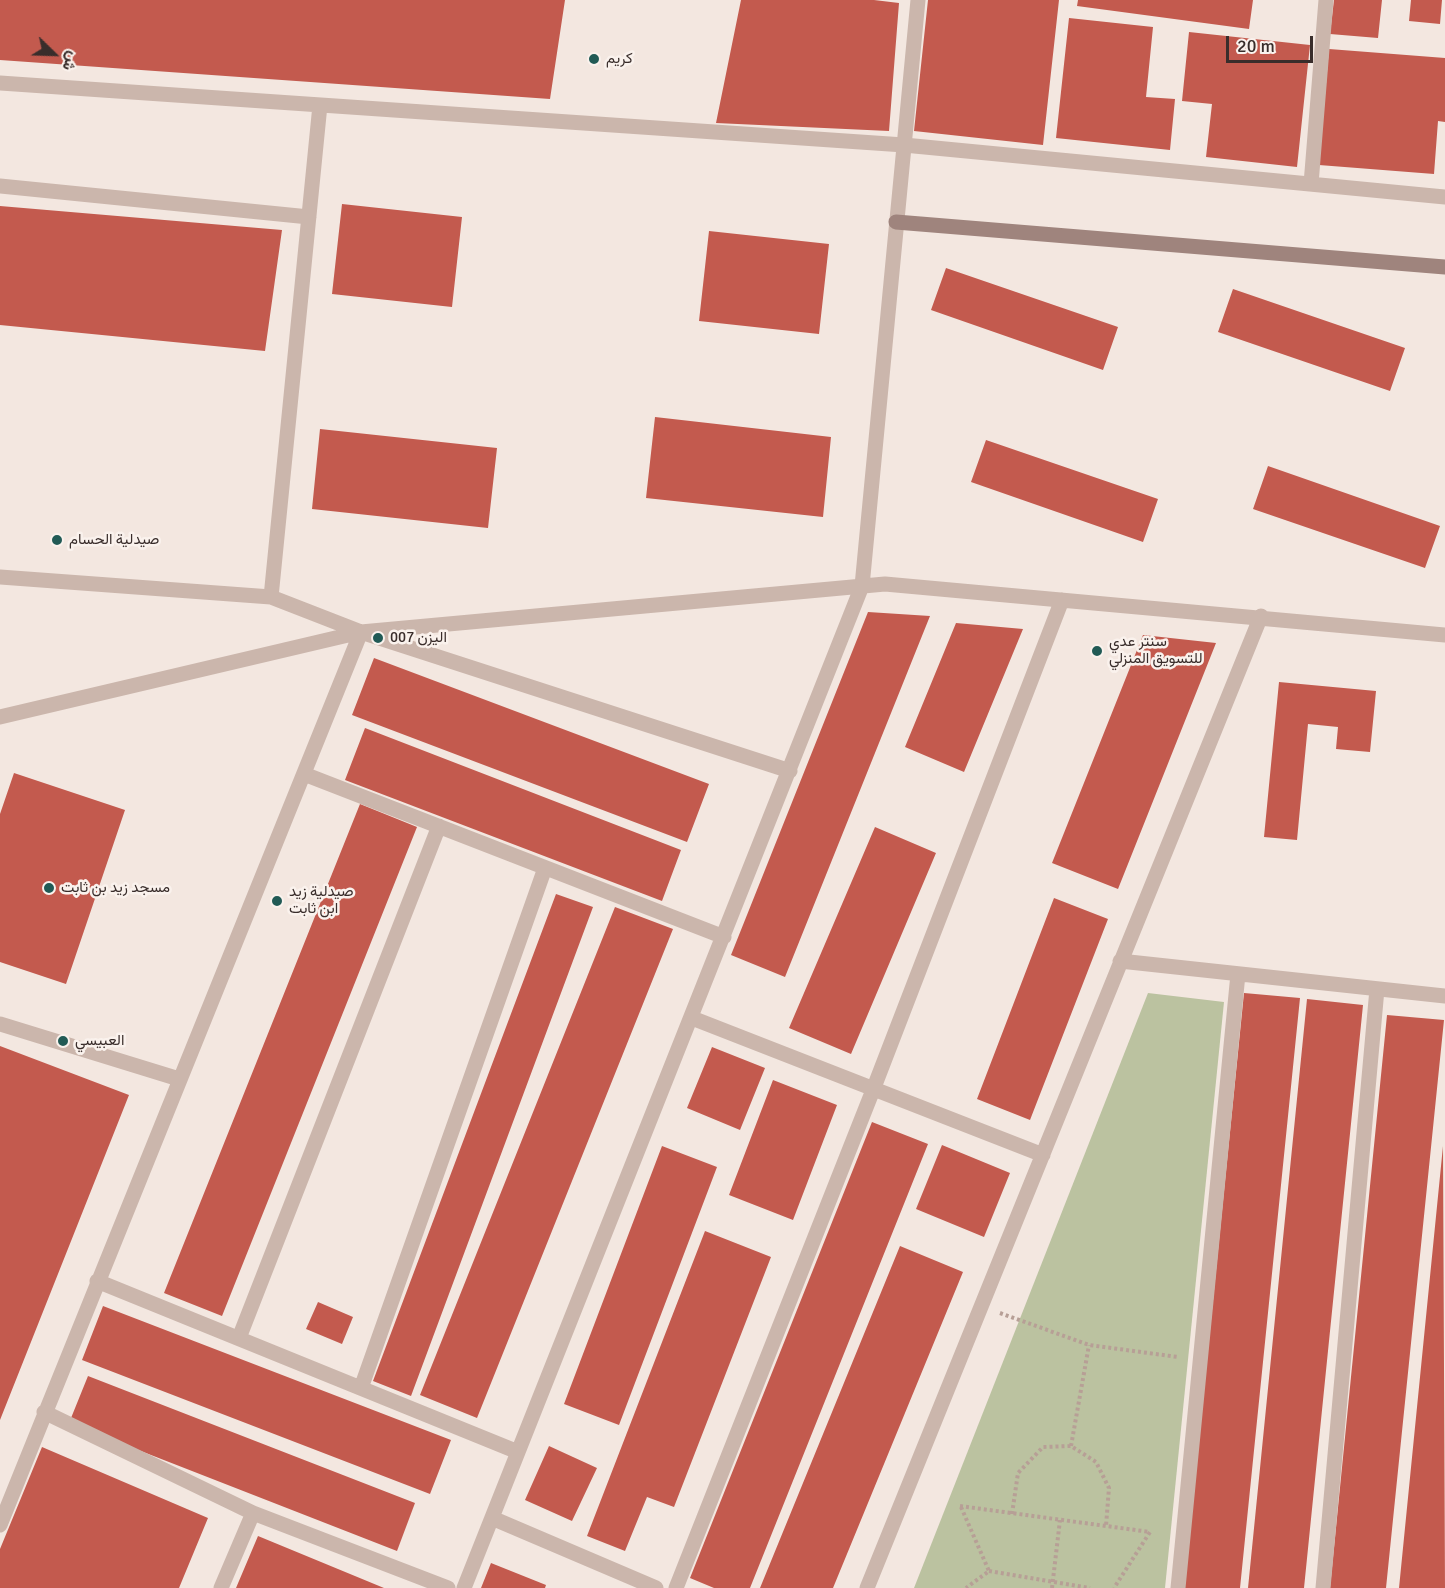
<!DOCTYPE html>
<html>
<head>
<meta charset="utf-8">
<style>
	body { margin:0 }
	#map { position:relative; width:1445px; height:1588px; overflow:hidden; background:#f3e7e0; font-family:Signika,Vazirmatn,sans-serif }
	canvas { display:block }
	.north { position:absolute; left:24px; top:24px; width:60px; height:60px; -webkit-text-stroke:4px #faf2ed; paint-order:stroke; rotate:113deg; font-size:16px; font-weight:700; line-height:24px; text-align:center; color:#392d2b }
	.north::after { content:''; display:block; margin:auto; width:21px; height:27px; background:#392d2b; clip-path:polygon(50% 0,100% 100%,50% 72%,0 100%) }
	.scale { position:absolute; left:1226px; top:36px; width:87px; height:27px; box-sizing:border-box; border:3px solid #392d2b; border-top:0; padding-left:8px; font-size:18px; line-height:21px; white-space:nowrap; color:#392d2b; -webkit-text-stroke:4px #faf2ed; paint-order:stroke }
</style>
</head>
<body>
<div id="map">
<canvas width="1445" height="1588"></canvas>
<div class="north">ش</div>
<div class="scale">20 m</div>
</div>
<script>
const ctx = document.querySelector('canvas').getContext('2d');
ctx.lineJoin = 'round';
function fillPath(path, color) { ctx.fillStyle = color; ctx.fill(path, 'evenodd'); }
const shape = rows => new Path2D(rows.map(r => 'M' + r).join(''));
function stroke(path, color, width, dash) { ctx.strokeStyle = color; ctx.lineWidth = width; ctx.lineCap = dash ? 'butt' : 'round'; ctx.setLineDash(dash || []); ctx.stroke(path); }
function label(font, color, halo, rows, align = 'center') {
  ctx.font = font + ' Signika,Vazirmatn,sans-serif'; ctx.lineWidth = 5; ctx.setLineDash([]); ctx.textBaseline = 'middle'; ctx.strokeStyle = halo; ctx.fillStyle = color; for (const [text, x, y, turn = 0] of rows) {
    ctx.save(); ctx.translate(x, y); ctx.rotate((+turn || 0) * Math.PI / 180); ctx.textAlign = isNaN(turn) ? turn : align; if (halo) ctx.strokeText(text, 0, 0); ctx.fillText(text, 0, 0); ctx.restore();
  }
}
fillPath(shape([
	[1148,993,1224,1002,1165,1588,914,1588]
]), '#bbc2a0');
fillPath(shape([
	[0,0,565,0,550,99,0,60],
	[741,0,874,0,899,3,889,131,716,123],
	[928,0,1059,0,1043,145,914,131],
	[1078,0,1253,0,1249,29,1077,6],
	[1334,0,1382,0,1378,38,1330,34],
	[1411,0,1442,0,1440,24,1409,21],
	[1069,18,1153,27,1146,97,1175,99,1170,150,1056,138],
	[1189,32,1310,45,1297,167,1206,157,1212,104,1182,101],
	[1329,49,1445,58,1445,122,1438,121,1434,174,1319,165],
	[342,204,462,217,452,307,332,294],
	[0,206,282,230,265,351,0,325],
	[709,231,829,244,819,334,699,321],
	[946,268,1118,327,1103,370,931,310],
	[1233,289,1405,348,1390,391,1218,332],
	[655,417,831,437,823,517,646,498],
	[320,429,497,448,488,528,312,509],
	[986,440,1158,499,1143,542,971,482],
	[1268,466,1440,526,1425,568,1253,509],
	[868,612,930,616,785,977,731,955],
	[956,623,1023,629,964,772,905,747],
	[1143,635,1216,643,1118,889,1052,863],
	[374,658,709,784,687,842,352,715],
	[1279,682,1376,691,1370,752,1336,749,1338,727,1308,724,1297,840,1264,837],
	[365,728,681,850,662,901,345,780],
	[14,773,125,810,66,984,0,962,0,814],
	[360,804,417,827,222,1316,164,1293],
	[875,827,936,853,851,1054,789,1028],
	[556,894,593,907,411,1396,373,1381],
	[1054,898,1108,919,1030,1120,977,1099],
	[615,907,673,929,477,1418,420,1395],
	[1244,993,1300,998,1240,1588,1184,1588],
	[1307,999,1363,1005,1304,1588,1248,1588],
	[1387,1015,1444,1020,1386,1588,1330,1588],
	[0,1046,129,1095,0,1420],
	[712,1047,765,1068,740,1130,687,1108],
	[773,1080,837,1105,793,1220,729,1195],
	[872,1122,928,1144,750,1588,714,1588,690,1578],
	[942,1145,1010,1173,984,1237,916,1209],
	[662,1146,717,1167,619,1425,564,1404],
	[1443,1146,1445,1588,1399,1588],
	[705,1231,771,1257,674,1507,647,1497,625,1551,587,1536],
	[900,1246,963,1272,833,1588,760,1588],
	[318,1302,353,1317,342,1344,306,1329],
	[103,1306,451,1440,430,1494,82,1360],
	[88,1376,415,1503,397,1551,69,1423],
	[549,1446,597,1468,572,1521,525,1500],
	[42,1447,208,1518,179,1588,0,1588,0,1549],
	[258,1536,384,1588,236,1588],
	[491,1563,546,1585,545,1588,481,1588]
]), '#c35a4e');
stroke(shape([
	[1000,1313,1089,1345,1178,1357],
	[1071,1446,1089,1345],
	[960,1506,1150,1532,1114,1588],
	[961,1507,989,1571,966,1588],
	[1012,1514,1018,1473,1043,1447,1071,1446,1096,1462,1109,1488,1106,1526],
	[989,1571,1090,1588],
	[1052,1588,1060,1520]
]), '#b79f96', 4, [3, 3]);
stroke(shape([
	[0,83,904,145,1445,197],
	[1311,184,1326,0],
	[0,186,309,217],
	[0,577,271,597,361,632,790,771],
	[271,597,320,105],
	[0,717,361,632,885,584,1445,635],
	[304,774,724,937],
	[1120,961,1445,996],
	[692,1018,1043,1155],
	[0,1024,179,1079],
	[97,1281,518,1452],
	[239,1338,439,826],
	[361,1388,545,868],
	[44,1412,253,1513,448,1588],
	[492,1518,656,1588],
	[0,1525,361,632],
	[221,1588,253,1513],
	[464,1588,862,586,918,0],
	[676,1588,873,1090,1062,600],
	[867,1588,1261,616],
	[1178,1588,1238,974],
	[1323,1588,1377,989]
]), '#cbb6ac', 15);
stroke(shape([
	[896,222,1445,267]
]), '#9f847d', 15);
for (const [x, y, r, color] of [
	[594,59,6,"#215a55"],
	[57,540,6,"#215a55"],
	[378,638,6,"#215a55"],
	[1097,651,6,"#215a55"],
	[49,888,6,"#215a55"],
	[277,901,6,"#215a55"],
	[63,1041,6,"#215a55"]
]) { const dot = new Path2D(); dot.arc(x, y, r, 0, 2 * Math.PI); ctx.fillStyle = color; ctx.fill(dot); stroke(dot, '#faf2ed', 2); }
label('15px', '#392d2b', '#faf2ed', [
	["كريم",606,59],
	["صيدلية الحسام",69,540],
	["اليزن 007",390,638],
	["سنتر عدي",1109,642],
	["للتسويق المنزلي",1109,659],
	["مسجد زيد بن ثابت",61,888],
	["صيدلية زيد",289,892],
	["ابن ثابت",289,909],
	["العبيسي",75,1041]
], 'left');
</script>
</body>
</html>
